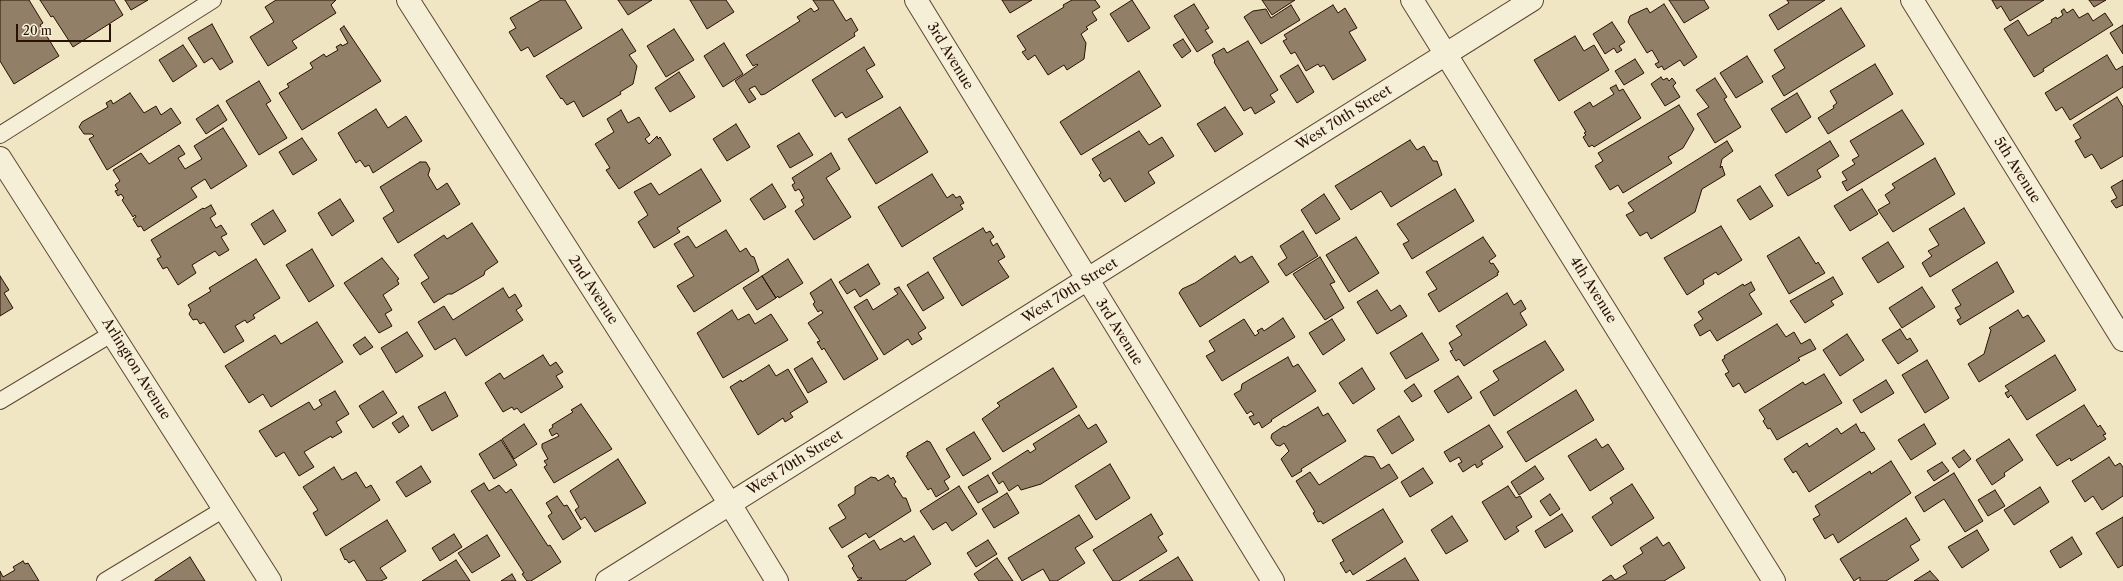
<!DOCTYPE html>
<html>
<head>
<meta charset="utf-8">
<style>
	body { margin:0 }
	#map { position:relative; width:2123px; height:581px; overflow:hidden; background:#f1e6c3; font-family:"Libre Caslon Text",serif }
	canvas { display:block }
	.scale { position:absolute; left:16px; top:24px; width:95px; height:18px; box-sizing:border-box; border:2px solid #291104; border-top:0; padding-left:5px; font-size:12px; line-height:14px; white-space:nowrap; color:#291104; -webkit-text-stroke:3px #f6efd8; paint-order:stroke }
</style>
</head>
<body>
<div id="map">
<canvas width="2123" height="581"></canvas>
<div class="scale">20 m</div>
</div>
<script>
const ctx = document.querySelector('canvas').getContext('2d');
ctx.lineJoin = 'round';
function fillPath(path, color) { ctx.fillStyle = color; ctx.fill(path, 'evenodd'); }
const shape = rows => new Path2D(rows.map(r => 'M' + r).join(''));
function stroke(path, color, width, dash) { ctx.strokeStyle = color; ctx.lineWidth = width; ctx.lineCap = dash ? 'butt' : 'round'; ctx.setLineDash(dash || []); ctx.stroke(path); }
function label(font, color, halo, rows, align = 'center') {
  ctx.font = font + ' "Libre Caslon Text",serif'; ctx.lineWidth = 3; ctx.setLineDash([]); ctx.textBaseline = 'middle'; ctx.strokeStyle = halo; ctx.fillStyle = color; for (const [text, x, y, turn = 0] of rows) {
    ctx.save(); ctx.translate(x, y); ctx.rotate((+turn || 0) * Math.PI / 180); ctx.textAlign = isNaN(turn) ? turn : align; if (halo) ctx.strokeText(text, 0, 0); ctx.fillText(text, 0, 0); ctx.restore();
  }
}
const building = shape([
	[0,0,29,0,43,23,40,25,59,56,14,84,0,61,0,0],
	[40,0,114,0,123,15,73,47,53,16,51,17,40,0],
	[125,0,148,0,131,10,125,0],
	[276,0,336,0,331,5,336,13,292,41,297,48,268,66,250,37,274,22,265,7,276,0],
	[541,0,565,0,582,28,534,57,528,47,521,51,509,32,516,28,510,18,541,0],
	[618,0,652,0,628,15,618,0],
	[690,0,726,0,734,12,707,29,690,0],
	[813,0,833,0,846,21,851,18,858,30,854,33,855,36,765,94,761,95,755,86,749,89,756,99,749,103,735,81,758,65,757,64,753,66,746,55,800,21,797,17,811,8,814,12,819,9,813,0],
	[1002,0,1032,0,1010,13,1002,0],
	[1072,0,1095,0,1100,7,1092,12,1097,20,1086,27,1088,29,1081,34,1086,43,1084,59,1067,70,1064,65,1048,75,1035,55,1028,60,1022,52,1026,50,1017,36,1064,7,1063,5,1072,0],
	[1132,0,1150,28,1128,42,1110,14,1132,0],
	[1262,0,1295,0,1272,15,1262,0],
	[1669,0,1704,0,1709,8,1684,23,1669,0],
	[1787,0,1825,0,1778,30,1769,15,1789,3,1787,0],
	[1992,0,2044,0,2010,21,2001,6,1997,9,1992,0],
	[2089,0,2106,0,2094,7,2089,0],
	[1194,4,1209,28,1205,30,1213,42,1197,52,1174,16,1194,4],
	[1664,4,1697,57,1684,66,1680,60,1664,70,1662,66,1658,68,1655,64,1659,62,1652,50,1647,53,1628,22,1630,16,1634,14,1647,8,1650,13,1664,4],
	[1291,5,1300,20,1261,44,1244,17,1253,11,1266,9,1271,18,1291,5],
	[1333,5,1338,13,1345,8,1357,28,1349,32,1366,60,1333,80,1324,65,1320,67,1318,64,1306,71,1295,52,1291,54,1283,41,1287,39,1284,35,1333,5],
	[1841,8,1865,46,1784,96,1772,76,1785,68,1774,50,1841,8],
	[2064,9,2067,13,2073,9,2079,18,2088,13,2093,21,2105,13,2113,25,2043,69,2044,71,2034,77,2004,29,2018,20,2028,36,2052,22,2051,20,2056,17,2057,19,2063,15,2061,11,2064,9],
	[1612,22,1625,42,1619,46,1622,50,1617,53,1614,48,1605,54,1593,34,1612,22],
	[212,24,233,62,220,70,212,58,204,63,188,38,212,24],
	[2123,25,2123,54,2110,33,2123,25],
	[344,26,381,81,302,130,279,93,289,87,287,84,313,68,310,63,324,54,326,57,338,50,336,47,341,44,342,46,348,43,340,29,344,26],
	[622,29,636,51,629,55,637,66,633,84,620,92,621,94,583,117,574,101,567,105,562,98,561,99,546,76,622,29],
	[674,29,694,60,666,77,647,46,674,29],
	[1575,36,1584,51,1594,45,1609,70,1559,101,1534,60,1575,36],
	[1183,39,1191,51,1182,58,1173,45,1183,39],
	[1248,41,1278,90,1270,95,1275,102,1255,114,1251,107,1244,111,1214,62,1215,61,1212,55,1224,48,1227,53,1248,41],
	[724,43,743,74,723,87,704,56,724,43],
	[183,45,197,66,173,82,159,60,183,45],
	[864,47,875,65,866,70,883,97,846,118,842,112,835,117,812,80,864,47],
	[2107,55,2116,70,2123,66,2123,87,2070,120,2062,107,2056,111,2045,93,2107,55],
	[1747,56,1763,82,1736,98,1720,73,1747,56],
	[1635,59,1644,73,1624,85,1615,71,1635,59],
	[1875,64,1893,94,1828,134,1818,118,1834,108,1833,106,1837,103,1830,91,1875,64],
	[1298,65,1314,92,1297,103,1280,76,1298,65],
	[1139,71,1161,106,1081,155,1060,122,1139,71],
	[679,72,695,97,670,112,655,88,679,72],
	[1661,77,1663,80,1667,78,1669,81,1672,78,1676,83,1673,86,1680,97,1665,106,1651,84,1661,77],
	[1715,78,1727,97,1724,99,1741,127,1715,143,1697,114,1709,107,1696,90,1715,78],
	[259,81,271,101,266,104,287,138,259,155,226,101,259,81],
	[1616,85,1619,91,1623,89,1641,118,1594,147,1592,145,1589,147,1583,137,1586,135,1584,133,1586,132,1574,112,1590,102,1593,107,1614,94,1610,88,1616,85],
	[130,93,144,113,156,106,161,115,171,108,181,123,107,170,89,139,94,136,92,134,84,134,79,127,82,122,108,107,106,103,111,100,113,104,130,93],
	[1797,93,1811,117,1786,133,1771,109,1797,93],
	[2117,97,2123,107,2123,156,2101,169,2092,154,2085,158,2075,141,2081,138,2073,125,2117,97],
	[218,105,227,120,206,134,196,119,218,105],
	[1679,105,1694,129,1683,148,1668,157,1672,163,1623,193,1618,185,1610,190,1595,166,1603,161,1598,153,1679,105],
	[900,107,928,152,876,184,848,139,900,107],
	[1225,107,1243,134,1215,152,1197,124,1225,107],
	[376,109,388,128,406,116,422,141,373,173,369,165,365,167,360,160,356,163,338,133,376,109],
	[621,110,628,123,639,117,650,135,645,139,649,144,657,136,658,139,660,137,671,155,619,189,606,170,610,168,595,144,614,132,607,119,621,110],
	[1902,110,1924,144,1847,191,1842,182,1847,180,1842,172,1855,164,1852,160,1859,156,1850,141,1902,110],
	[736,124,750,147,727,161,713,139,736,124],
	[223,128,247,166,211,189,205,179,191,188,197,197,144,231,141,226,138,227,133,219,136,217,135,215,133,217,122,200,124,198,121,194,118,196,115,191,118,190,115,185,120,181,113,170,141,153,149,164,179,145,185,154,178,158,185,169,202,159,194,146,223,128],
	[1139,131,1149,145,1162,137,1174,156,1148,172,1155,183,1125,202,1110,178,1104,182,1099,175,1101,173,1092,159,1139,131],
	[799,133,813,155,790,168,777,146,799,133],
	[302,138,317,160,293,175,279,152,302,138],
	[1410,140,1417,150,1424,146,1433,161,1437,161,1442,175,1391,207,1381,191,1351,210,1335,186,1410,140],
	[1727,141,1733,151,1722,159,1720,168,1722,166,1725,175,1702,189,1695,212,1651,239,1647,232,1640,236,1626,215,1634,211,1628,203,1727,141],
	[1830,141,1839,156,1817,170,1821,177,1788,196,1775,175,1830,141],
	[831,153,840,169,826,178,851,217,814,240,795,211,804,205,801,200,804,198,799,189,795,191,792,185,795,183,792,178,831,153],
	[1935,158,1955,194,1893,232,1878,210,1890,203,1885,195,1895,188,1892,184,1935,158],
	[420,162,426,162,430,169,428,175,437,190,447,183,460,204,398,243,383,218,394,211,380,187,420,162],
	[701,169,721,201,677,228,680,232,654,248,638,222,648,215,634,192,651,183,659,195,701,169],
	[932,174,947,198,953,194,956,198,960,196,964,203,960,205,963,209,902,247,878,207,932,174],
	[2123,180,2123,205,2116,208,2111,201,2117,198,2111,187,2123,180],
	[772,184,786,207,764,220,750,199,772,184],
	[1760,186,1773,206,1750,220,1737,200,1760,186],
	[1455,189,1474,221,1412,259,1403,244,1409,241,1397,224,1455,189],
	[1862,189,1878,214,1850,231,1834,206,1862,189],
	[1324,194,1340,219,1316,234,1301,210,1324,194],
	[340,199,354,221,332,236,318,213,340,199],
	[211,205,216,214,210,218,216,228,221,225,227,234,221,237,229,250,219,256,215,251,192,265,196,273,178,285,167,267,163,269,157,259,161,257,151,240,203,208,204,209,211,205],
	[1964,208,1985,243,1930,277,1922,263,1932,256,1928,251,1939,245,1929,229,1964,208],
	[273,210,286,231,264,245,251,224,273,210],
	[472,223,498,262,485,271,484,275,452,294,448,294,434,303,421,283,429,278,414,255,444,235,447,239,472,223],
	[1721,226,1742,260,1718,275,1716,272,1703,280,1704,284,1687,295,1664,258,1721,226],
	[983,228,986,233,990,231,994,237,990,240,993,246,997,243,1005,257,998,261,1009,277,962,306,933,258,983,228],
	[726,230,740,252,746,248,751,256,754,257,759,271,694,312,677,286,694,276,674,244,688,236,696,248,726,230],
	[1303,231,1318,256,1286,276,1278,264,1287,258,1280,246,1303,231],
	[1356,237,1379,273,1349,292,1326,255,1356,237],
	[1483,237,1496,256,1489,261,1491,264,1493,263,1499,272,1497,273,1498,275,1439,312,1428,294,1437,289,1426,272,1483,237],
	[1799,237,1816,264,1818,262,1825,273,1789,294,1767,256,1799,237],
	[1888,242,1904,267,1878,283,1862,258,1888,242],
	[312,249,334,286,309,302,286,265,312,249],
	[1235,256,1240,263,1252,256,1269,282,1200,327,1179,293,1182,289,1195,283,1235,256],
	[1320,257,1335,282,1330,284,1344,308,1325,320,1293,274,1320,257],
	[382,258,399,279,397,280,399,284,383,295,392,310,385,314,392,326,379,333,344,283,382,258],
	[256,259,280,298,253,315,255,318,247,323,245,320,235,326,244,341,224,353,204,322,200,324,197,319,193,320,189,314,191,310,188,305,211,291,209,288,256,259],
	[788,259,803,283,779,298,778,296,776,298,762,276,788,259],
	[1997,262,2014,292,1960,325,1957,320,1961,318,1955,308,1961,305,1952,290,1997,262],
	[868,264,880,284,860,297,855,289,847,294,839,282,868,264],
	[928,272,944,298,923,311,907,285,928,272],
	[0,276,9,290,4,293,13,308,0,316,0,276],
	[762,276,776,298,757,310,743,288,762,276],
	[1833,277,1843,294,1831,301,1834,305,1805,323,1790,301,1833,277],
	[831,279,878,359,844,380,824,348,822,350,817,342,820,341,808,323,823,313,821,310,818,312,813,304,815,302,810,293,831,279],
	[1751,282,1755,290,1749,294,1762,314,1717,341,1710,330,1700,336,1694,325,1703,319,1698,312,1743,284,1744,286,1751,282],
	[899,287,926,328,918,333,922,339,912,345,908,339,884,355,854,307,867,299,873,310,898,294,894,289,899,287],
	[1922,287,1935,307,1902,328,1889,308,1922,287],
	[503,288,509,298,515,294,522,306,516,310,523,320,466,356,455,338,435,350,418,322,444,306,453,320,503,288],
	[1377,290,1391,311,1400,305,1407,316,1377,334,1357,302,1377,290],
	[1507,293,1514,305,1521,300,1526,309,1520,313,1527,325,1464,366,1459,359,1456,361,1450,351,1453,350,1449,343,1462,335,1456,326,1507,293],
	[732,310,738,320,749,314,755,324,771,314,788,340,723,378,697,333,732,310],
	[2018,310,2023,318,2028,315,2045,341,1979,382,1968,364,1984,354,1991,330,1989,328,2018,310],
	[1283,318,1295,337,1222,381,1206,356,1215,351,1209,341,1244,319,1255,336,1259,333,1257,331,1262,328,1264,331,1283,318],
	[1332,319,1345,340,1323,355,1309,333,1332,319],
	[317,322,343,362,271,407,263,394,249,403,225,366,275,335,281,344,317,322],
	[1777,324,1786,337,1794,332,1801,344,1810,339,1816,349,1798,358,1800,360,1745,393,1739,383,1733,387,1725,374,1729,372,1722,360,1725,358,1724,356,1777,324],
	[1900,329,1907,340,1910,338,1918,351,1898,364,1882,340,1900,329],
	[407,332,423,356,396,373,381,348,407,332],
	[1422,333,1439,360,1406,379,1390,353,1422,333],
	[1847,334,1864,360,1840,376,1823,350,1847,334],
	[365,337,373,347,360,355,353,345,365,337],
	[1545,341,1564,370,1494,416,1480,392,1499,380,1493,371,1545,341],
	[543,355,550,366,556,362,563,372,556,376,563,387,521,413,517,408,514,410,512,407,503,412,485,383,500,373,504,379,543,355],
	[2055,355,2076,390,2027,420,2011,395,2008,398,2005,393,2009,391,2005,386,2055,355],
	[1288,357,1293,367,1298,364,1316,391,1271,420,1272,421,1262,428,1259,422,1254,425,1249,417,1254,415,1251,411,1247,414,1234,394,1241,390,1242,384,1288,357],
	[812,358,827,382,808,393,794,369,812,358],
	[1927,360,1949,398,1925,413,1902,375,1927,360],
	[769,365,776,376,788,369,808,402,790,413,793,417,785,422,783,418,758,435,730,387,741,380,742,382,769,365],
	[1053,368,1077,407,1003,452,982,419,1000,406,997,403,1053,368],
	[1362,368,1375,389,1353,404,1339,383,1362,368],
	[1824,374,1842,403,1777,440,1770,428,1768,429,1763,421,1765,419,1759,410,1803,382,1805,385,1824,374],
	[1458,376,1472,398,1448,413,1434,391,1458,376],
	[1886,380,1894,393,1861,413,1853,400,1886,380],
	[1414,384,1422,396,1412,402,1404,391,1414,384],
	[1576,390,1594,420,1526,462,1507,432,1576,390],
	[335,391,349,414,336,422,342,432,332,438,331,436,304,452,314,467,299,476,284,452,276,457,259,431,309,402,314,410,322,405,319,400,335,391],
	[383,391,397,413,373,428,359,406,383,391],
	[445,392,458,416,432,431,418,407,445,392],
	[581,404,612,449,554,483,544,467,547,465,544,461,548,459,542,448,542,444,559,436,557,433,552,436,549,430,553,427,552,425,573,412,571,410,581,404],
	[2084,405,2098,427,2100,425,2106,434,2103,435,2106,439,2071,461,2070,458,2057,466,2036,435,2084,405],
	[1318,407,1323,416,1328,413,1346,441,1301,469,1302,471,1292,477,1281,459,1289,451,1284,443,1280,446,1276,445,1271,438,1272,434,1284,426,1285,427,1318,407],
	[1079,415,1088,429,1096,424,1107,442,1041,484,1021,490,1018,485,1009,491,1003,481,999,484,992,473,1028,450,1030,453,1036,449,1033,444,1079,415],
	[403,416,409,426,399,433,392,423,403,416],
	[1399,416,1414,440,1392,454,1377,430,1399,416],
	[524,424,537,444,514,459,502,439,524,424],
	[1856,424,1861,433,1864,432,1875,449,1809,492,1796,471,1793,473,1784,459,1807,443,1809,447,1837,428,1841,434,1856,424],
	[1924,424,1936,444,1911,460,1898,440,1924,424],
	[1489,425,1503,447,1481,461,1483,464,1477,468,1475,464,1463,472,1458,464,1462,462,1459,457,1450,462,1444,452,1489,425],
	[974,432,991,459,963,476,946,449,974,432],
	[1596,439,1602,448,1608,444,1624,469,1590,491,1568,456,1596,439],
	[2009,439,2023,460,2004,473,2005,476,1992,485,1976,460,2009,439],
	[501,440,517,465,494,479,479,454,501,440],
	[927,441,930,442,950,477,944,481,949,489,936,497,931,488,928,490,906,456,908,455,907,453,927,441],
	[1964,450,1971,459,1959,468,1952,458,1964,450],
	[1365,456,1374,457,1381,469,1389,464,1398,478,1323,524,1321,521,1318,522,1313,513,1315,512,1296,481,1310,472,1319,485,1365,456],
	[2109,457,2115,466,2120,463,2123,467,2123,496,2102,510,2093,496,2085,502,2072,481,2109,457],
	[618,459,646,503,595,532,585,517,581,520,575,510,579,507,570,491,618,459],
	[1891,461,1911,493,1838,543,1833,534,1825,539,1813,519,1820,515,1815,506,1870,471,1871,474,1891,461],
	[1942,462,1949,471,1934,481,1927,471,1942,462],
	[1110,464,1130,498,1096,520,1075,486,1110,464],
	[421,466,431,482,406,497,396,482,421,466],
	[1535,466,1544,479,1519,495,1511,482,1535,466],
	[334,467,342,480,356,472,366,488,371,485,380,500,326,536,313,513,318,510,303,487,334,467],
	[1423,468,1433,483,1410,497,1401,482,1423,468],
	[1954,473,1983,521,1965,532,1944,499,1924,512,1915,497,1954,473],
	[888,475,891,479,893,477,896,482,894,484,903,498,906,498,911,511,869,538,866,533,842,548,829,528,846,518,838,505,855,494,855,487,871,477,876,478,878,481,888,475],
	[988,475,998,492,978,503,968,487,988,475],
	[484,483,489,491,499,485,506,493,511,489,548,546,550,545,561,562,531,581,527,581,522,574,524,573,471,491,484,483],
	[1632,484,1654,518,1611,546,1592,517,1613,503,1610,498,1632,484],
	[959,486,977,514,952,531,946,522,933,530,920,511,959,486],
	[1508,486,1516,498,1520,496,1532,517,1516,527,1519,531,1505,540,1482,502,1508,486],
	[2040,487,2049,502,2014,525,2004,510,2040,487],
	[1995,490,2005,506,1988,516,1978,500,1995,490],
	[1007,493,1019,513,994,528,982,509,1007,493],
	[1550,494,1560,509,1550,516,1540,501,1550,494],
	[557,496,564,506,567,505,581,528,563,540,548,516,552,513,546,503,557,496],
	[1383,509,1403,542,1353,575,1350,570,1346,573,1340,563,1344,561,1332,540,1383,509],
	[1151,514,1163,534,1158,537,1167,551,1119,581,1113,581,1093,550,1151,514],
	[1562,514,1573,531,1545,548,1535,531,1562,514],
	[1079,515,1093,537,1075,548,1085,563,1057,581,1050,581,1043,569,1022,581,1008,558,1079,515],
	[1452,516,1468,541,1446,554,1431,530,1452,516],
	[2123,517,2123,565,2118,568,2096,533,2123,517],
	[1906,518,1920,540,1910,546,1919,560,1886,581,1860,581,1860,577,1854,581,1840,559,1906,518],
	[387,520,406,551,380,568,387,578,381,581,367,581,354,560,349,563,346,559,345,560,340,549,387,520],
	[1977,530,1989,550,1962,568,1948,547,1977,530],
	[454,534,462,547,440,561,432,548,454,534],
	[487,535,500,556,472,573,458,553,487,535],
	[914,536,931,564,905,581,857,581,862,578,858,578,852,568,854,566,848,556,874,540,880,550,901,538,904,542,914,536],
	[1657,537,1663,546,1669,542,1685,568,1664,581,1602,581,1611,575,1615,580,1627,573,1623,566,1643,553,1640,548,1657,537],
	[2072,537,2082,554,2060,568,2050,551,2072,537],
	[988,540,997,554,976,567,967,553,988,540],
	[190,557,205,581,155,581,155,580,190,557],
	[1178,557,1193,581,1139,581,1178,557],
	[997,558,1013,581,979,581,974,574,997,558],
	[1405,558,1419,581,1366,581,1368,581,1405,558],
	[456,560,470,581,422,581,456,560],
	[23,561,25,564,28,563,39,581,0,581,0,571,3,577,15,570,13,567,23,561],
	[1930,571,1939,581,1914,581,1930,571],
	[512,574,516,581,501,581,512,574]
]);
fillPath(building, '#918067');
stroke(building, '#291104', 1);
const service = shape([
	[0,135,213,0],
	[0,401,113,333],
	[105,581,224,509]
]);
const minor = shape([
	[408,0,730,504,777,581],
	[916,0,1273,581],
	[1412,0,1774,581],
	[1912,0,2123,340],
	[0,158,270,581],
	[607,581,1532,0]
]);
stroke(service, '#5b4634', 18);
stroke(minor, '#5b4634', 24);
stroke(service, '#f6efd8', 16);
stroke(minor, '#f6efd8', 22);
label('14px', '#291104', '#f6efd8', [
	["3rd Avenue",950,56,59],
	["West 70th Street",1344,118,-32],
	["5th Avenue",2017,170,58],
	["2nd Avenue",593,290,57],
	["4th Avenue",1593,290,58],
	["West 70th Street",1070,291,-32],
	["3rd Avenue",1119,332,58],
	["Arlington Avenue",136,369,58],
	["West 70th Street",795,463,-32]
]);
</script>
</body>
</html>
